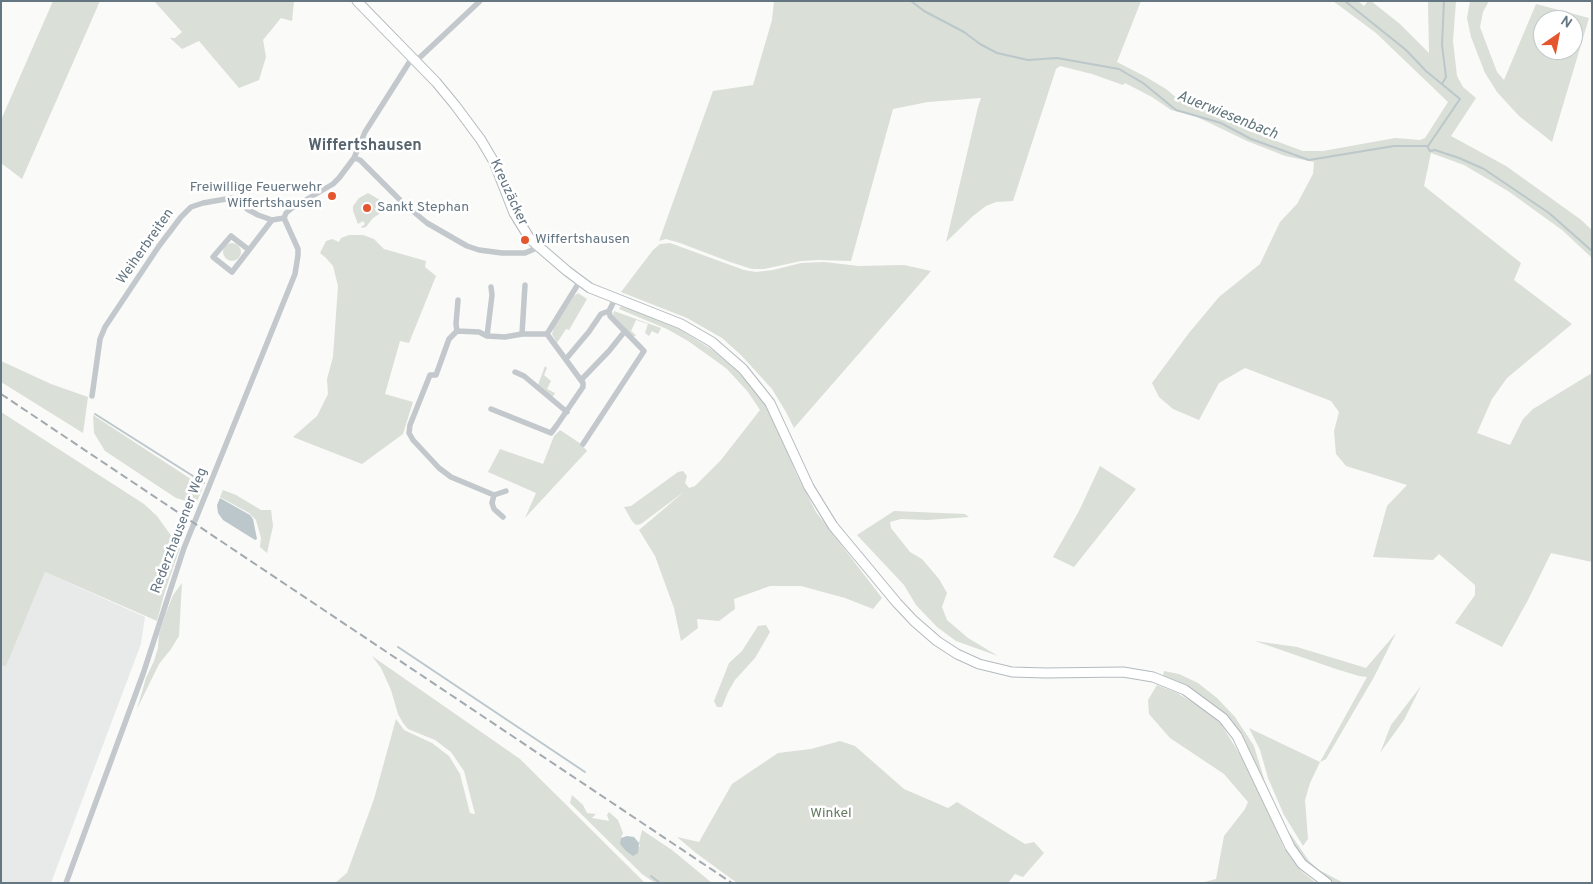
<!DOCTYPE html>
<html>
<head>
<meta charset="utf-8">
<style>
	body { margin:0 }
	#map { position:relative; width:1593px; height:884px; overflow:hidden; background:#fafaf8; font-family:Overpass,sans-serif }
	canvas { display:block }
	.frame { position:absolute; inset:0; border:2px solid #657683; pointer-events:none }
	.north { position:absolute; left:1533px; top:10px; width:50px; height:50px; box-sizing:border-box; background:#fff; border:1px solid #c1c8cd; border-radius:50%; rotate:33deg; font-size:14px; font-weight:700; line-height:20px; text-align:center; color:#657683 }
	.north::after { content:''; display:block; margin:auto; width:18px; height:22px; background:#e4572e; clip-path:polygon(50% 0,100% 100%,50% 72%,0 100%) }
</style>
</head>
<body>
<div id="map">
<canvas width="1593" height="884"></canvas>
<div class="frame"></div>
<div class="north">N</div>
</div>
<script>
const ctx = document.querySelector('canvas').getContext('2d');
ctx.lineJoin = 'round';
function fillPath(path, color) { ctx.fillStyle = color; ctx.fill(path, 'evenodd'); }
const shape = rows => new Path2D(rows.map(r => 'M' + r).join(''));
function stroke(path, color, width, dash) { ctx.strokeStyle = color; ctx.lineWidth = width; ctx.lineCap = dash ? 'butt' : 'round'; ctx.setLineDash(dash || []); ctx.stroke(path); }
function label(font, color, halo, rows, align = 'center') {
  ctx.font = font + ' Overpass,sans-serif'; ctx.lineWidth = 5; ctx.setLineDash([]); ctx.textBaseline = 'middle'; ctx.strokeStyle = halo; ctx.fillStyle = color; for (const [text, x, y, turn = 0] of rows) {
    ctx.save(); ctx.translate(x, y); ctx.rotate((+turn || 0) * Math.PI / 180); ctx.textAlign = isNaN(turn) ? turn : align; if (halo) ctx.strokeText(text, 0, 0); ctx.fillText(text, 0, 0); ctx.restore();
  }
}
fillPath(shape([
	[45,572,145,617,141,644,51,883,1,883,1,665,6,665]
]), '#e8e9e9');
fillPath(shape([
	[53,1,100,1,22,179,1,163,1,120],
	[154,1,294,1,292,21,281,18,263,40,266,57,259,80,239,88,199,41,182,49,170,38,175,38,182,32],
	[774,1,1141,1,1117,62,1146,77,1166,89,1178,99,1210,111,1249,131,1303,151,1323,151,1395,138,1420,140,1425,138,1448,102,1376,33,1333,1,1358,1,1364,6,1368,1,1371,1,1400,24,1429,53,1428,1,1456,1,1453,41,1457,76,1463,87,1476,98,1451,136,1506,166,1580,219,1592,230,1592,258,1562,230,1508,191,1464,165,1431,153,1424,186,1521,263,1514,280,1572,324,1507,378,1492,399,1477,433,1510,445,1523,419,1533,409,1592,373,1592,562,1551,553,1528,600,1502,647,1455,623,1475,595,1475,585,1439,554,1433,560,1373,557,1387,506,1407,485,1346,466,1336,454,1334,431,1339,412,1331,401,1245,368,1219,383,1199,420,1173,409,1159,397,1152,383,1189,333,1219,297,1260,264,1280,222,1297,204,1313,174,1314,162,1285,156,1247,141,1195,116,1171,110,1152,97,1125,83,1123,85,1092,74,1060,66,1056,69,1013,201,996,202,986,206,973,216,946,242,978,107,981,98,928,102,893,109,851,261,819,260,801,261,764,269,752,269,730,262,680,243,666,239,659,241,713,91,753,85,772,20],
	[1470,1,1489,1,1483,12,1480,27,1497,72,1504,80,1536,4,1589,18,1552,142,1519,116,1497,92,1485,73,1471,37,1467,18],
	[1543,20,1573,20,1573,50,1543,50],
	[368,193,385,203,387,207,385,210,373,218,366,227,362,228,361,227,365,224,363,221,358,224,353,211,353,206,359,198],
	[349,235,363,235,374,239,384,249,426,261,425,267,436,276,409,343,400,341,385,394,413,402,403,434,362,464,293,437,317,416,328,394,327,379,333,357,338,286,333,266,326,258,320,253,326,241,332,239,339,242,341,238],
	'223 252a9 9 0 1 1 18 0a9 9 0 1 1-18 0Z',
	[670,243,744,270,756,272,773,270,801,263,824,262,859,266,904,265,931,271,794,428,786,412,772,389,741,355,722,338,687,318,621,292,653,250,660,244],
	[578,293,587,299,569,330,566,329,557,343,552,334,554,327,574,296],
	[621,306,654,318,679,329,711,349,735,369,759,394,778,426,796,473,816,512,882,598,873,609,845,598,801,586,770,586,734,599,735,609,719,621,697,619,698,628,681,641,674,608,655,556,639,530,685,491,641,524,636,525,632,521,624,507,631,506,678,472,683,471,687,476,685,483,689,488,695,486,721,460,760,410,748,392,727,369,712,358,688,341,667,329,619,309],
	[614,311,661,328,658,334,652,331,649,336,645,333,648,324,636,320,631,331,636,335,633,337,613,315],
	[1,361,51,384,88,397,83,433,1,382],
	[545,366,547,368,544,375,551,381,547,389,555,393,552,398,538,385],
	[1,412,144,504,157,516,180,548,165,591,157,621,45,572,6,666,1,665],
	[93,415,203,487,196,504,176,498,105,451,94,433],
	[560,430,581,444,587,451,525,518,536,493,488,472,500,449,543,464,554,436],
	[1100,466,1136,489,1074,567,1053,557,1079,511],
	[223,490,236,495,261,510,271,510,273,526,267,553,260,547,261,538,256,520,249,513,220,497],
	[894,511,965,514,969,517,927,520,901,519,890,522,891,528,910,552,922,559,939,579,947,593,942,607,947,620,968,638,998,656,956,641,937,627,916,605,904,585,857,535],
	[182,583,179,636,171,649,159,664,137,709,146,678,154,661,158,648,159,634,166,613,173,595],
	[766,625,770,632,755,658,735,680,728,692,722,707,717,707,714,701,729,663,742,651,758,626],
	[1396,633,1374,677,1326,759,1320,762,1310,783,1305,800,1308,839,1303,846,1284,815,1268,778,1260,750,1249,728,1320,762,1367,677,1359,676,1336,669,1255,641,1297,647,1366,668],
	[372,656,520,759,645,883,335,883,347,873,374,799,396,719,404,730,432,743,449,756,460,774,470,813,475,814,464,771,451,752,435,740,408,729,403,723,398,714,391,690,381,668],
	[1164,671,1179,674,1198,683,1217,698,1235,717,1254,746,1265,782,1286,828,1294,839,1309,861,1319,870,1344,883,1335,883,1329,880,1307,863,1295,847,1256,764,1238,732,1216,707,1200,696,1176,681,1163,676],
	[1157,685,1177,693,1194,703,1210,714,1221,724,1249,769,1284,848,1300,870,1316,883,1201,883,1216,879,1224,836,1245,809,1248,802,1224,774,1170,738,1149,714,1148,700],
	[1421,686,1404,720,1380,753,1391,725],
	[840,741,855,746,904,789,948,808,957,802,1025,844,1034,842,1044,853,1023,877,1015,874,1008,883,737,883,696,853,677,837,699,842,732,784,778,753,811,749],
	[572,795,583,805,587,813,596,814,592,818,609,821,607,815,609,812,618,820,623,833,621,838,640,847,639,843,642,830,672,850,712,883,655,883,642,874,570,803]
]), '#dadfd7');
fillPath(shape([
	[220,498,250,515,253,519,257,539,255,540,223,520,218,513,217,505],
	[627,836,634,837,639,843,638,853,633,856,626,851,620,844,621,838]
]), '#bbc7cb');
stroke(shape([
	[911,1,924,11,964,32,980,44,997,53,1028,60,1057,58,1119,69,1143,83,1176,110,1221,123,1251,139,1309,160,1394,146,1427,146,1430,151,1435,150,1459,158,1484,169,1549,213,1592,251],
	[1345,1,1406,50,1426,71,1460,99,1428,146],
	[1442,84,1446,77,1442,45,1444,1],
	[95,414,204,483],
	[398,647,585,772],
	[651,876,660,883]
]), '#bbc7cb', 2);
const secondary = shape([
	[357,1,436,82,455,105,481,140,494,162,514,213,530,239,567,271,590,288,681,324,712,342,743,369,770,403,809,487,833,526,897,603,914,621,937,641,957,654,979,664,1012,672,1046,673,1123,672,1153,677,1185,690,1223,718,1237,736,1290,847,1302,864,1327,883]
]);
stroke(secondary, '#b3babf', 11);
stroke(shape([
	[415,62,480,1],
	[354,158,360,160,402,202,427,223,467,246,479,250,502,253,525,253,539,247],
	[249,250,232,272,213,257,231,236,249,250,272,220],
	[457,331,456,324,458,300],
	[588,333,601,314,609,311],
	[522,334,525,285],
	[487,336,492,295,491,287],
	[609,351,625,331],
	[566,359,587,334],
	[515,372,524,376,567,412],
	[582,379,608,352],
	[92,396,100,339,105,327,159,246,181,217,191,207,203,203,232,198,241,202,247,209,258,215,272,220,284,218,286,213,292,208,333,184,339,178,354,158,365,132,412,58],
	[491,409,551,433,557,425,583,387,583,383,547,334],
	[583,444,644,351,610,316,609,311,615,299],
	[506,491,494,495,451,477,439,468,413,440,409,433,410,425,430,375,436,375,449,339,457,331,479,332,487,336,505,337,522,334,547,334,580,281],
	[494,495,492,503,494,509,503,517],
	[66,883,143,674,184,548,295,274,298,255,298,249,284,218]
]), '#c3c8cc', 5.5);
stroke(secondary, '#fff', 9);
stroke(shape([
	[1,394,732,883]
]), '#a2aab0', 2, [8, 4]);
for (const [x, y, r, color] of [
	[332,196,5,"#e4572e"],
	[367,208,5,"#e4572e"],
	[525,240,5,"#e4572e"]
]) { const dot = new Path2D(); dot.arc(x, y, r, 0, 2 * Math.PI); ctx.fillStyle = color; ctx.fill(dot); stroke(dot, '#fff', 2); }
label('14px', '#657683', '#fff', [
	["Freiwillige Feuerwehr",322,188,"right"],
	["Wiffertshausen",322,204,"right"],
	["Sankt Stephan",377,208],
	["Wiffertshausen",535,240]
], 'left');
label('14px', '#657683', '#fff', [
	["Kreuzäcker",508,193,65],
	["Weiherbreiten",146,247,-55],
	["Rederzhausener Weg",180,531,-69]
]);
label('14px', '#687a64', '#fff', [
	["Winkel",831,814]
]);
label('italic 15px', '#60757c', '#fff', [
	["Auerwiesenbach",1227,116,22]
]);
label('bold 16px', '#57646e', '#fff', [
	["Wiffertshausen",365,147]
]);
</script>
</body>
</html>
